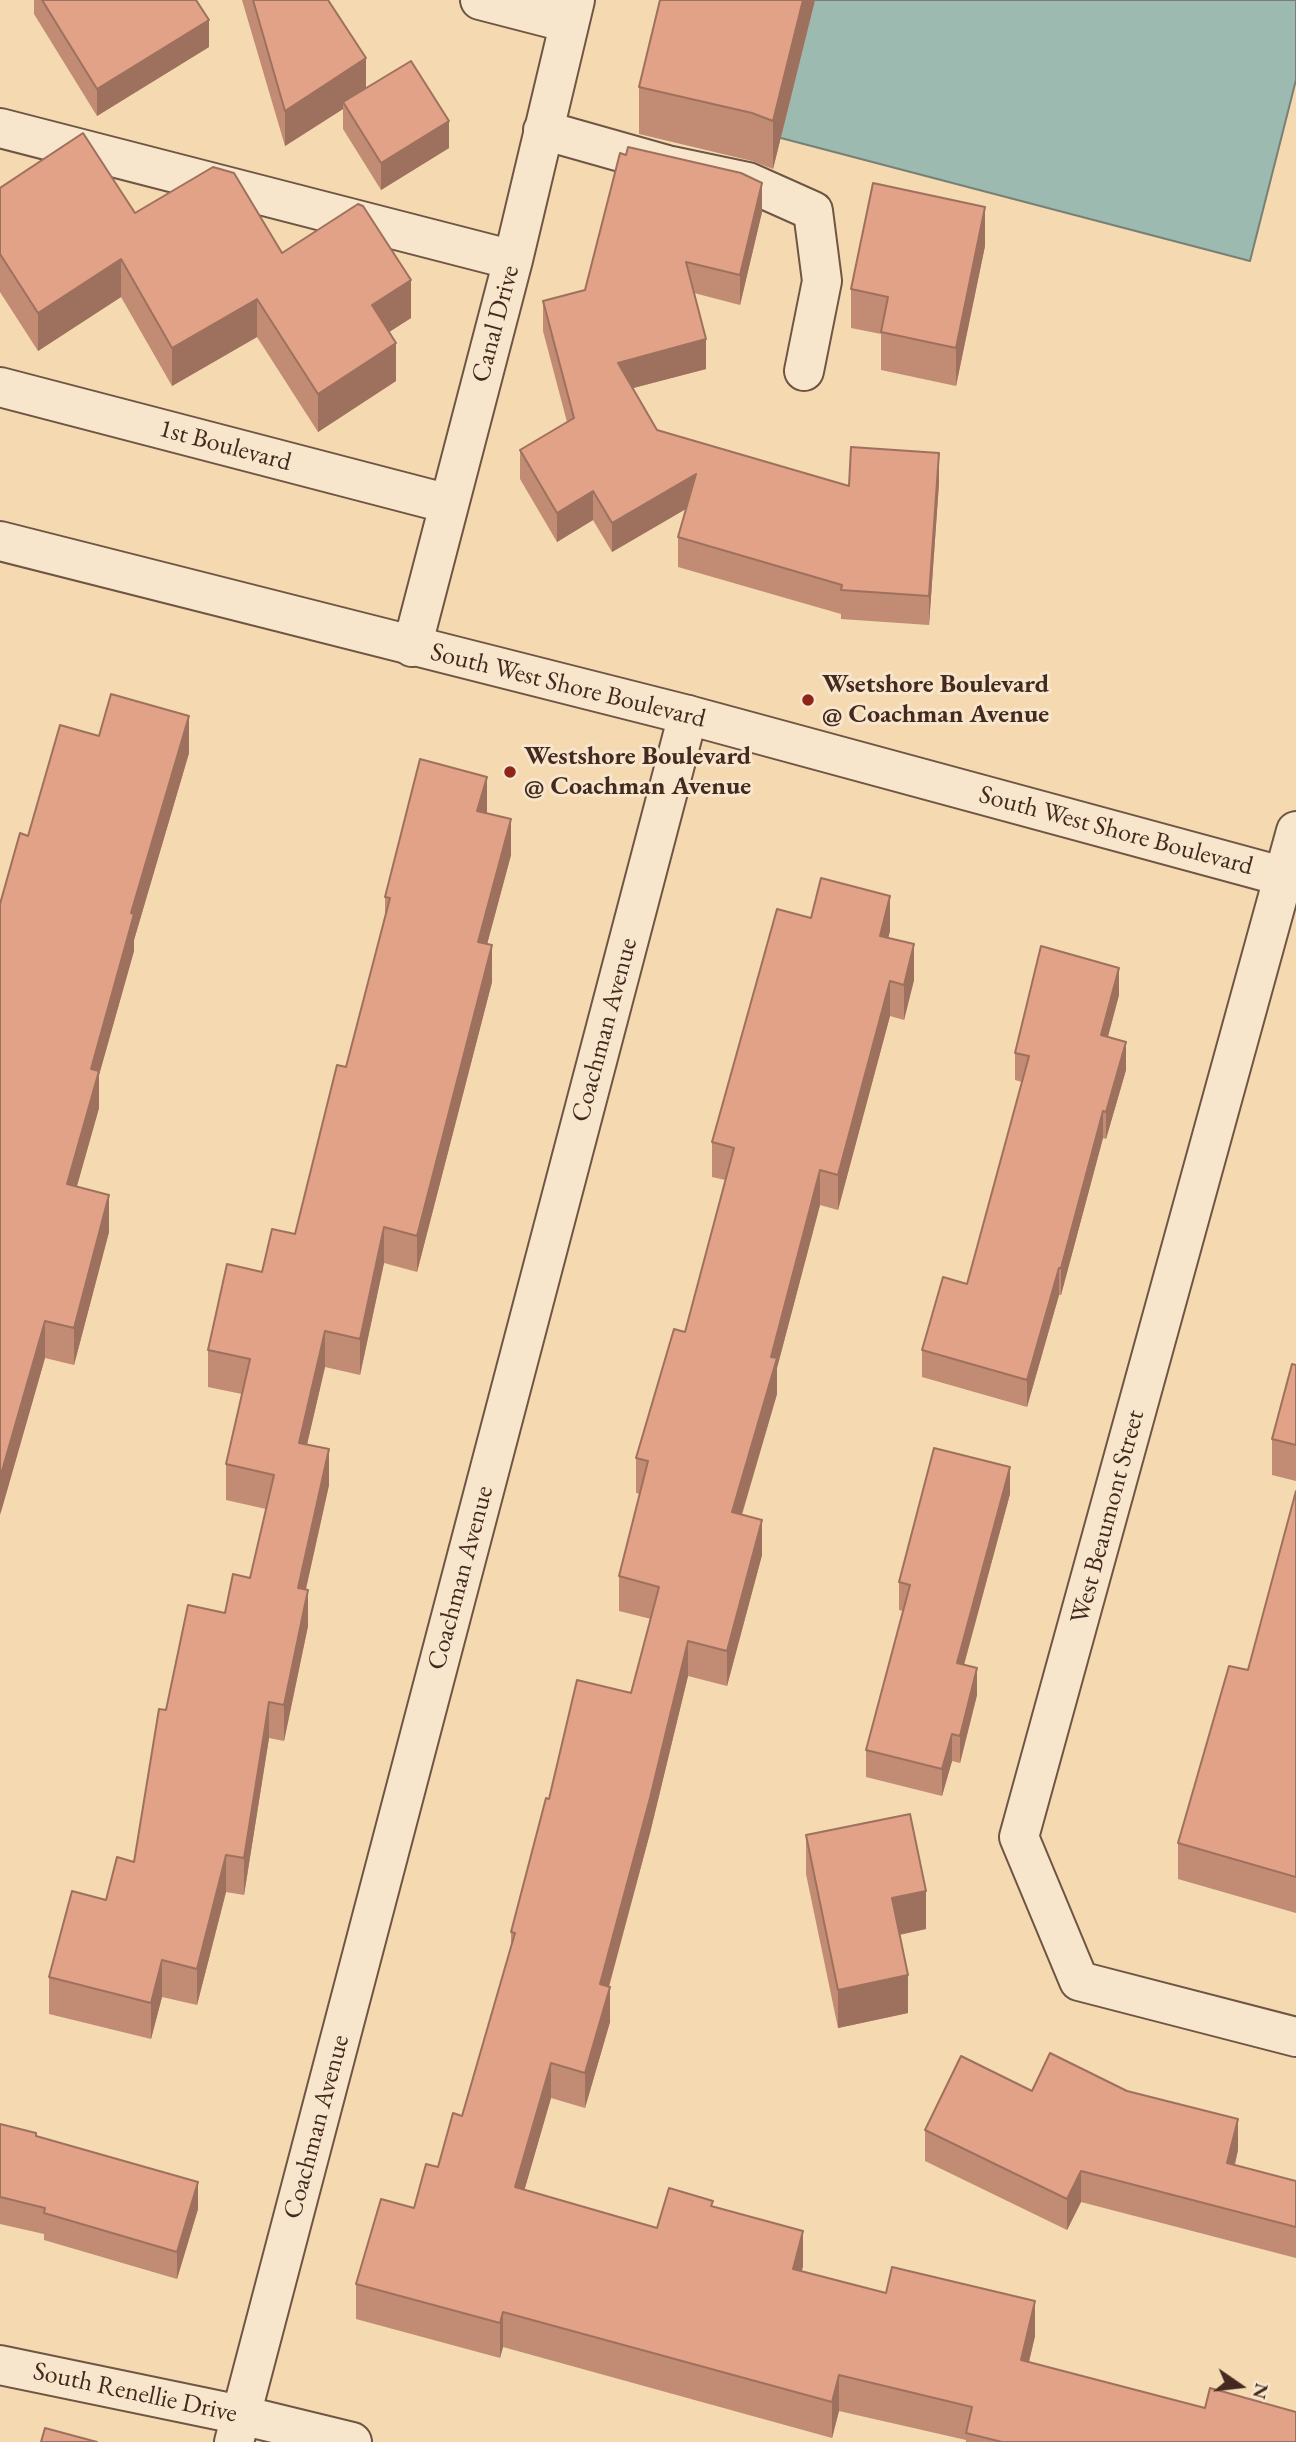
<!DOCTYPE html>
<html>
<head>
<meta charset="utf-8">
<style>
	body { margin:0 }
	#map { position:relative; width:1296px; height:2442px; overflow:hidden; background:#f4d9b1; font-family:"EB Garamond",serif }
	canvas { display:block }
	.north { position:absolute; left:1205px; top:2351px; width:70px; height:70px; -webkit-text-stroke:5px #f8e6cc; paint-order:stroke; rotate:104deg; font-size:19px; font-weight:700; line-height:28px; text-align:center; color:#43291f }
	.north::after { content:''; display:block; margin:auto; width:24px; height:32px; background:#43291f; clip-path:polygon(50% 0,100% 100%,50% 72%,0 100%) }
</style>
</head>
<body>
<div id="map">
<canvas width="1296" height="2442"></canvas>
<div class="north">N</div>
</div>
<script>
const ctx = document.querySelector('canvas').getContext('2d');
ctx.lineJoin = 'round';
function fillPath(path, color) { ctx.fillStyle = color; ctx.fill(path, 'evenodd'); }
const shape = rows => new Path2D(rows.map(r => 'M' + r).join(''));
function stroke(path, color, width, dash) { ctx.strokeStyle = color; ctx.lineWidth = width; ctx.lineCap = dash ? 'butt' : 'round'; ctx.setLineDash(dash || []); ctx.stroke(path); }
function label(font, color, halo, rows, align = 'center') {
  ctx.font = font + ' "EB Garamond",serif'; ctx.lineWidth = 6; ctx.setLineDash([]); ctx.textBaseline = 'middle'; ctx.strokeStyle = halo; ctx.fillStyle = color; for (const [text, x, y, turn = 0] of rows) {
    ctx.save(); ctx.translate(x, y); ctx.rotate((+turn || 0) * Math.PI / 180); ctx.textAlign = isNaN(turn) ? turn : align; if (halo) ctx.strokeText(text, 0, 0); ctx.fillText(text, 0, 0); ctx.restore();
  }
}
const water = shape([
	[793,0,1296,0,1296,80,1250,261,758,132,793,0]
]);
fillPath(water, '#9cbaaf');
stroke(water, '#788075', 2);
const minor = shape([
	[480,0,569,23],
	[0,128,513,260],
	[543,130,667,165,748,182,813,211,822,281,804,371],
	[0,387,449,504],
	[412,647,513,260,575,0],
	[1296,831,1019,1837,1079,1981,1296,2037],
	[0,2365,241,2415,352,2442],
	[234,2442,688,715]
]);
const tertiary = shape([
	[0,541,688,715,1296,880]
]);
stroke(minor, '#6f5544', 42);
stroke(tertiary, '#6f5544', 42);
stroke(minor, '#f8e6cc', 38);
stroke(tertiary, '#f8e6cc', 38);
fillPath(shape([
	[34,0,196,0,209,47,97,116,34,14],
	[242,0,328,0,366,88,449,148,381,190,343,129,343,109,285,146],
	[660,0,815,0,773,169,752,161,639,134,639,87],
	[0,188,282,253,411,318,389,332,396,381,318,432,257,337,172,386,121,297,38,351,0,292],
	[762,212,740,305,694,293,706,369,633,388,657,430,849,486,939,483,929,625,841,619,841,614,678,567,678,537,686,509,612,552,593,520,557,542,520,479,520,450,567,422,543,331,543,301,585,290],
	[985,246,956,386,881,370,881,334,851,328,851,289],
	[99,736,189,753,134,940,134,951,99,1075,99,1108,77,1186,109,1232,74,1365,45,1358,1,1512,28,836],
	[487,813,511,855,487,944,492,982,417,1272,384,1263,360,1375,325,1367,307,1444,329,1485,306,1589,308,1626,284,1741,269,1738,244,1895,226,1892,197,2005,162,1997,151,2039,49,2014,49,1977,134,1862,166,1710,225,1613,250,1578,266,1509,226,1500,226,1464,242,1394,208,1387,208,1350,262,1272,295,1234,346,1067,385,919,385,897],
	[811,918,890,931,888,938,914,980,904,1020,890,1016,838,1210,820,1205,777,1368,777,1394,742,1515,762,1555,727,1686,688,1676,650,1833,609,1987,610,2022,585,2108,551,2098,524,2190,657,2228,713,2207,803,2266,802,2271,1035,2336,1029,2362,1296,2442,966,2442,966,2440,839,2411,832,2438,503,2347,500,2358,356,2319,356,2284,414,2208,438,2167,462,2116,511,1948,511,1932,549,1799,631,1693,651,1619,619,1611,619,1576,640,1494,636,1493,636,1458,685,1332,725,1180,712,1177,712,1142],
	[1119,995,1108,1037,1126,1070,1106,1139,1103,1138,1061,1295,1059,1295,1027,1407,922,1377,922,1350,967,1284,1022,1082,1015,1080,1015,1053],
	[1296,1365,1296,1481,1272,1475,1272,1439],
	[1296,1491,1296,1913,1178,1879,1178,1843,1248,1670],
	[1010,1494,964,1665,977,1695,960,1763,952,1761,942,1796,866,1777,866,1750,903,1611,899,1610,899,1582],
	[806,1835,926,1929,900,1935,908,2013,838,2028,806,1874],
	[1032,2091,1238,2150,1235,2165,1296,2181,1296,2258,1081,2202,1067,2230,925,2161,925,2130],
	[0,2124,36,2136,198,2209,177,2279,44,2240,44,2234,0,2224]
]), '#c28b74');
fillPath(shape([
	[803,0,815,0,773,169,773,121],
	[209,20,209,47,97,116,97,89],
	[366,58,366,93,343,102,343,109,285,146,285,111],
	[449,121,449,148,381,190,381,163],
	[762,183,762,212,740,305,740,275],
	[985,207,985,246,956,386,956,348],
	[121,259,121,297,38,351,38,313],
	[411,280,411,318,372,343,372,305],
	[257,299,257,337,172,386,172,348],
	[706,339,706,369,618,392,618,363],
	[396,343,396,381,318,432,318,394],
	[939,453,939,483,929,625,929,596],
	[696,474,696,503,612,552,612,523],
	[593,491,593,520,557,542,557,513],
	[189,716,189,753,134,940,134,951,99,1075,99,1108,67,1221,67,1184,91,1069,131,913],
	[487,777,487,813,477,811],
	[511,819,511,855,478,978,478,942],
	[890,896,890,931,880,971,880,936],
	[914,944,914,980,904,1020,904,985],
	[492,945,492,982,417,1272,417,1236],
	[1119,968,1119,995,1101,1062,1101,1035],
	[890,981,890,1016,838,1210,838,1175],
	[1126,1042,1126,1070,1106,1139,1106,1112],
	[1103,1111,1103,1138,1061,1295,1061,1268],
	[820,1170,820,1205,777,1368,777,1394,732,1547,732,1512,771,1357],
	[109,1195,109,1232,74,1365,74,1328],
	[384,1227,384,1263,360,1375,360,1339],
	[1059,1268,1059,1295,1027,1407,1027,1380],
	[45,1321,45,1358,0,1515,0,1478],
	[325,1331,325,1367,299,1479,299,1443],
	[329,1449,329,1485,298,1624,298,1588],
	[1010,1467,1010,1494,957,1690,957,1663],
	[762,1520,762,1555,727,1686,727,1651],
	[308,1590,308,1626,284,1741,284,1705],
	[688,1641,688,1676,650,1833,600,2019,600,1984],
	[977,1668,977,1695,960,1763,960,1736],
	[269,1702,269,1738,244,1895,244,1858],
	[952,1734,952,1761,942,1796,942,1769],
	[226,1855,226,1892,197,2005,197,1969],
	[926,1891,926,1929,892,1936,892,1898],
	[162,1960,162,1997,151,2039,151,2003],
	[908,1975,908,2013,838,2028,838,1990],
	[610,1987,610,2022,585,2108,585,2073],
	[551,2063,551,2098,515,2223,515,2187],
	[1238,2119,1238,2150,1227,2194,1227,2163],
	[1081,2171,1081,2202,1067,2230,1067,2199],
	[198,2182,198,2209,177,2279,177,2252],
	[803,2231,803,2266,793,2304,793,2269],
	[1035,2301,1035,2336,1021,2395,1021,2360],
	[503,2312,503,2347,500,2358,500,2323],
	[839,2375,839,2411,832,2438,832,2402]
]), '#9e715e');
const building = shape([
	[42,0,196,0,209,20,97,89,42,0],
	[253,0,328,0,366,58,285,111,253,0],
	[660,0,803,0,773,121,752,113,639,87,660,0],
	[411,61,449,121,381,163,343,102,411,61],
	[83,133,135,213,213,167,234,173,282,253,358,204,363,206,411,280,372,305,396,343,318,394,257,299,172,348,121,259,38,313,0,254,0,188,83,133],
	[628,147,741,173,762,183,740,275,686,262,706,339,618,363,657,430,849,486,851,447,939,453,929,596,841,590,842,585,678,537,696,474,612,523,593,491,557,513,520,450,574,418,543,301,585,290,620,153,626,155,628,147],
	[873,183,985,207,956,348,881,332,888,297,851,289,873,183],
	[111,694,189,716,131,913,134,914,91,1069,99,1071,67,1184,109,1195,74,1328,45,1321,0,1478,0,904,20,833,28,836,60,725,99,736,111,694],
	[420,759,487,777,477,811,511,819,478,942,492,945,417,1236,384,1227,360,1339,325,1331,299,1443,329,1449,298,1588,308,1590,284,1705,269,1702,244,1858,226,1855,197,1969,162,1960,151,2003,49,1977,72,1891,106,1900,117,1857,134,1862,159,1709,166,1710,188,1605,225,1613,233,1574,250,1578,274,1475,226,1464,250,1359,208,1350,227,1264,262,1272,272,1229,295,1234,337,1065,346,1067,390,898,385,897,420,759],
	[821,878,890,896,880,936,914,944,904,985,890,981,838,1175,820,1170,771,1357,777,1358,732,1512,762,1520,727,1651,688,1641,650,1798,600,1984,610,1987,585,2073,551,2063,515,2187,657,2228,669,2188,713,2201,711,2206,803,2231,793,2269,886,2293,892,2267,1035,2301,1021,2360,1205,2408,1210,2388,1296,2412,1296,2442,1002,2442,966,2433,972,2407,839,2375,832,2402,503,2312,500,2323,356,2284,381,2199,414,2208,426,2164,438,2167,453,2113,462,2116,515,1933,511,1932,546,1798,549,1799,577,1680,631,1693,659,1587,619,1576,648,1461,636,1458,674,1329,685,1332,734,1148,712,1142,777,909,811,918,821,878],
	[1041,946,1119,968,1101,1035,1126,1042,1106,1112,1103,1111,1061,1268,1059,1268,1027,1380,922,1350,943,1277,967,1284,1029,1056,1015,1053,1041,946],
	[1292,1364,1296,1365,1296,1445,1272,1439,1292,1364],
	[934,1448,1010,1467,957,1663,977,1668,960,1736,952,1734,942,1769,866,1750,910,1585,899,1582,934,1448],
	[1296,1491,1296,1877,1178,1843,1229,1666,1248,1670,1296,1491],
	[910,1814,926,1891,892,1898,908,1975,838,1990,806,1835,910,1814],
	[1050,2053,1127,2091,1238,2119,1227,2163,1296,2181,1296,2227,1081,2171,1067,2199,925,2130,961,2056,1032,2091,1050,2053],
	[0,2124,36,2133,36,2136,198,2182,177,2252,44,2213,45,2208,0,2197,0,2124],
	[45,2428,97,2442,41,2442,45,2428]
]);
fillPath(building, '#e1a287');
stroke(building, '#9e715e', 2);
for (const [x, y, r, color] of [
	[808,700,7,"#8f2418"],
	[510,772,7,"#8f2418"]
]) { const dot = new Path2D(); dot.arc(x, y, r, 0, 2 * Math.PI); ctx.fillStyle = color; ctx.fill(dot); stroke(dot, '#f8e6cc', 2.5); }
label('26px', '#43291f', '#f8e6cc', [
	["Canal Drive",496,324,-75],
	["1st Boulevard",225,446,15],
	["South West Shore Boulevard",568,686,14],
	["South West Shore Boulevard",1116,831,15],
	["Coachman Avenue",605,1030,-75],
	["West Beaumont Street",1108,1517,-75],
	["Coachman Avenue",461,1578,-75],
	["Coachman Avenue",317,2127,-75],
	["South Renellie Drive",135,2393,12]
]);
label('bold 26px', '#43291f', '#f8e6cc', [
	["Wsetshore Boulevard",822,685],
	["@ Coachman Avenue",822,715],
	["Westshore Boulevard",524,757],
	["@ Coachman Avenue",524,787]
], 'left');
</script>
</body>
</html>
